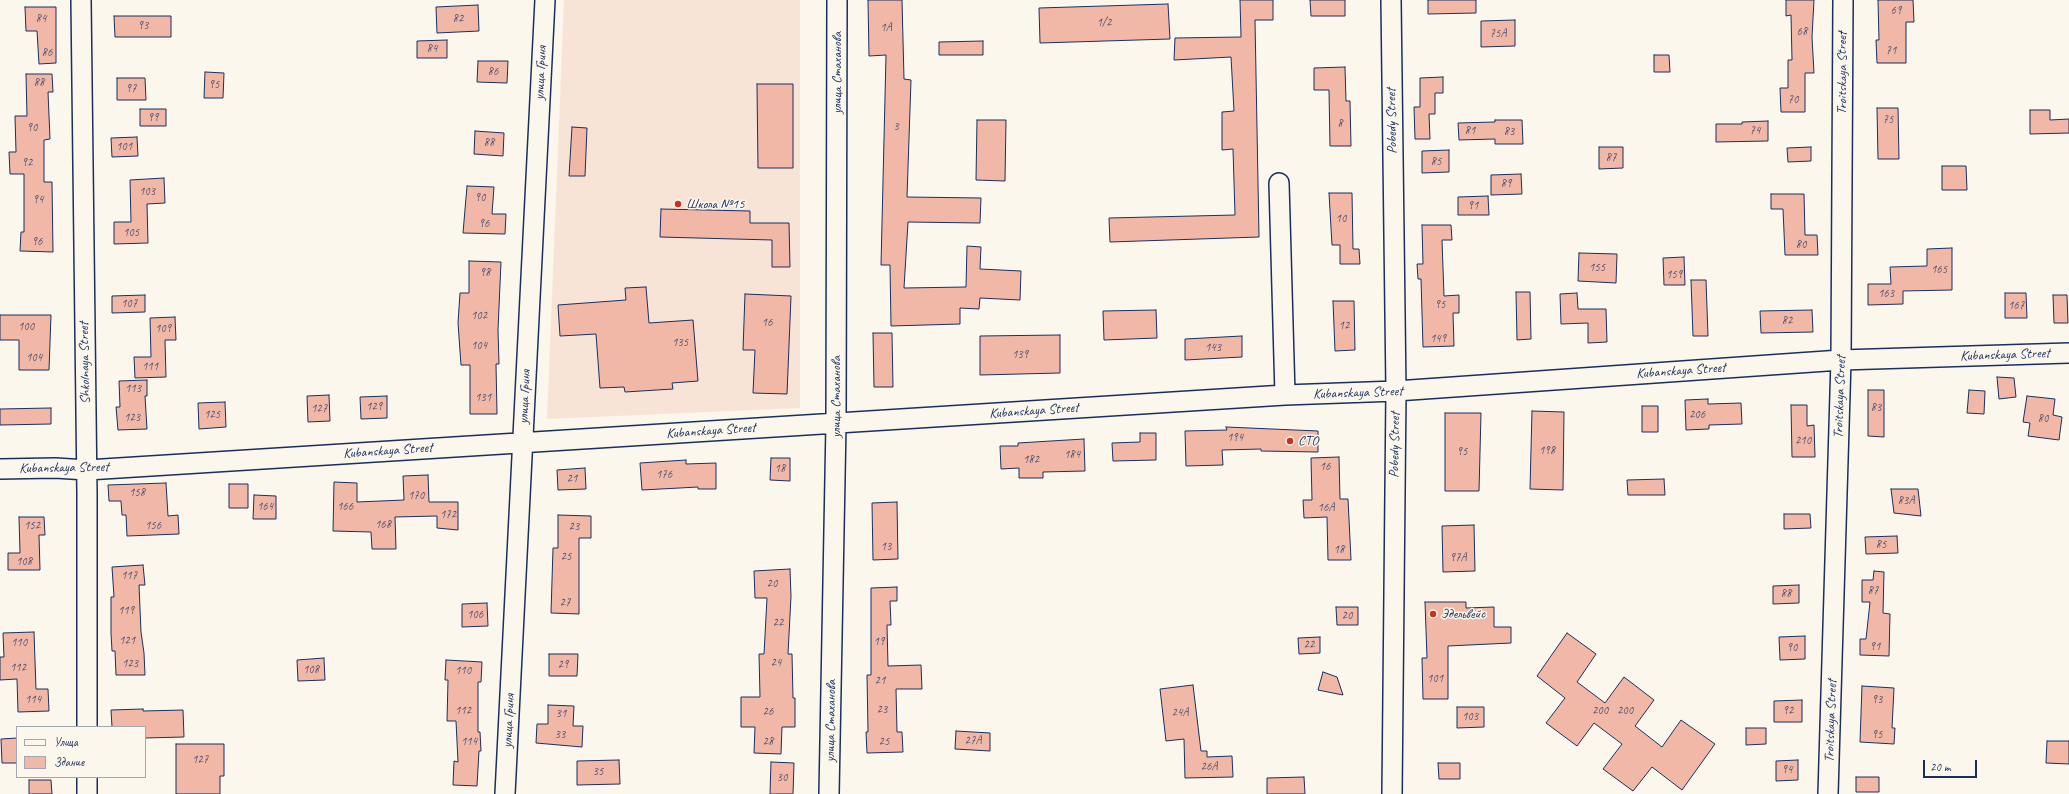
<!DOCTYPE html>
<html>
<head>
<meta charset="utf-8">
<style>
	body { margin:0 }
	#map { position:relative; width:2069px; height:794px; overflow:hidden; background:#fbf7ec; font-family:Caveat,sans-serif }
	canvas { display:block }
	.legend { position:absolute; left:16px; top:726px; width:130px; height:52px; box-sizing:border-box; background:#fbf7ec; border:1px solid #a1a7b3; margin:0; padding:5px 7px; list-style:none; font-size:12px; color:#1b2f5e }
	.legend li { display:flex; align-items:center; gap:8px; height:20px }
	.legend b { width:20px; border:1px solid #a1a7b3 }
	.scale { position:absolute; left:1923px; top:760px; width:54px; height:18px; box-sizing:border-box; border:2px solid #1b2f5e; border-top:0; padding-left:5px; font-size:12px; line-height:14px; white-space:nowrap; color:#1b2f5e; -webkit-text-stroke:3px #fbf7ec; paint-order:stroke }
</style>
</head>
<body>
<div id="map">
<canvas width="2069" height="794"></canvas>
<ul class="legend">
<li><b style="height:5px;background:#fbf7ec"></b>Улица</li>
<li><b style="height:11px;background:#f1b8a7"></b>Здание</li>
</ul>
<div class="scale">20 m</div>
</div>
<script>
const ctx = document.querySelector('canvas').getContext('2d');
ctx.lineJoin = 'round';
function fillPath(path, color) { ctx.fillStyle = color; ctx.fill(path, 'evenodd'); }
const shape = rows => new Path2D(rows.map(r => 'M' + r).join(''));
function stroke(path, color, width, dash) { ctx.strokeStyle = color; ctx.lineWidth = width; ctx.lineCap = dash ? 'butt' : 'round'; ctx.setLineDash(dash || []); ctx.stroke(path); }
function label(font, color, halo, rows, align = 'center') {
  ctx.font = font + ' Caveat,sans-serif'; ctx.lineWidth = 3; ctx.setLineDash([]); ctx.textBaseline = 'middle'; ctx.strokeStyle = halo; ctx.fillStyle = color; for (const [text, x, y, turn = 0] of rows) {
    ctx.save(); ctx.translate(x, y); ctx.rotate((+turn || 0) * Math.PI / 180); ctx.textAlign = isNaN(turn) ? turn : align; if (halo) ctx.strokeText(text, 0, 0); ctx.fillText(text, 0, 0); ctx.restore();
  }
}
fillPath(shape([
	[564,0,800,0,800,408,547,419]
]), '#f8e4d7');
const building = shape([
	[868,0,902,0,904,79,911,80,907,197,981,198,980,223,908,222,904,288,966,287,967,246,981,247,980,269,1021,271,1020,300,980,298,979,309,960,308,960,324,891,326,890,265,881,265,886,55,869,56,868,0],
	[1240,0,1273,0,1273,20,1255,20,1259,237,1110,242,1109,218,1235,215,1233,149,1222,150,1222,112,1234,111,1231,57,1174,60,1175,38,1241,37,1240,0],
	[1310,0,1345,0,1345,16,1311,16,1310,0],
	[1428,0,1476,0,1476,13,1428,14,1428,0],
	[1786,0,1814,0,1812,37,1814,73,1805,73,1805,112,1781,112,1780,88,1788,88,1788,60,1792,60,1791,15,1786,16,1786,0],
	[1878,0,1913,0,1914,22,1906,22,1906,63,1877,63,1876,40,1879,40,1878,0],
	[1168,4,1170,39,1040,43,1039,8,1168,4],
	[478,5,479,31,437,33,436,7,478,5],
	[25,7,56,7,56,63,39,64,37,31,26,31,25,7],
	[114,16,171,16,171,37,115,37,114,16],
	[1515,20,1515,46,1481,47,1481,21,1515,20],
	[447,40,447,58,417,58,417,41,447,40],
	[983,41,983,55,939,55,939,42,983,41],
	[1654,55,1669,55,1670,72,1654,72,1654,55],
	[478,61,508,61,507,83,477,82,478,61],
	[1345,67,1346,101,1350,101,1351,146,1330,146,1329,90,1314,90,1314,68,1345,67],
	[205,72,224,73,223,98,204,98,205,72],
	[26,74,52,74,53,92,48,92,50,139,44,140,44,182,52,182,53,252,20,251,21,232,24,232,24,174,10,174,9,152,16,152,15,116,27,116,26,74],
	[1443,77,1443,93,1435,93,1435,114,1429,114,1430,139,1415,139,1414,107,1420,107,1420,78,1443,77],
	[117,78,145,78,146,100,117,100,117,78],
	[757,84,793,84,793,168,758,168,757,84],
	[1877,108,1898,108,1899,159,1878,159,1877,108],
	[140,109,166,109,166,126,140,126,140,109],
	[2030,110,2050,110,2050,120,2069,119,2069,133,2030,134,2030,110],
	[977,120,1006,120,1005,181,976,180,977,120],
	[1495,120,1522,120,1523,144,1495,144,1495,139,1459,140,1458,123,1495,122,1495,120],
	[1768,121,1768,141,1716,142,1716,124,1742,124,1742,122,1768,121],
	[572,127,587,128,585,176,569,176,572,127],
	[475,131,504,133,503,156,474,154,475,131],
	[137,137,138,156,112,157,111,138,137,137],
	[1599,147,1623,147,1623,168,1599,169,1599,147],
	[1811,147,1811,161,1788,162,1787,148,1811,147],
	[1449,150,1449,172,1422,173,1422,151,1449,150],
	[1942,166,1966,166,1967,190,1942,190,1942,166],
	[1521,174,1522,194,1491,195,1491,175,1521,174],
	[164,178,165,203,147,204,148,243,114,244,114,222,131,222,130,180,164,178],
	[467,186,494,187,492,214,506,214,505,234,463,233,467,186],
	[1329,193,1352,193,1353,249,1359,249,1360,264,1340,264,1340,245,1332,245,1329,193],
	[1771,194,1804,194,1805,235,1817,235,1818,255,1785,255,1783,209,1771,209,1771,194],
	[1488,196,1489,215,1458,215,1458,197,1488,196],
	[661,209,750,211,750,223,789,223,790,267,772,267,772,240,660,237,661,209],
	[1422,225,1451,225,1452,240,1442,240,1444,296,1459,295,1459,313,1453,313,1454,346,1423,347,1421,279,1418,279,1417,264,1423,264,1422,225],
	[1952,248,1952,290,1903,291,1903,304,1868,305,1868,284,1891,284,1890,267,1927,266,1927,249,1952,248],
	[1579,253,1617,254,1616,283,1578,281,1579,253],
	[1684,257,1685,285,1664,285,1663,258,1684,257],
	[469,261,501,262,498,330,499,364,496,364,497,414,470,414,470,365,461,365,458,323,460,293,469,293,469,261],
	[1691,280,1706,280,1708,336,1693,336,1691,280],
	[646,287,649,323,693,320,698,381,672,383,673,389,625,392,624,387,600,388,596,334,560,336,558,305,626,300,625,288,646,287],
	[1516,292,1530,292,1531,339,1517,340,1516,292],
	[1577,293,1578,309,1606,309,1607,342,1588,343,1588,323,1561,324,1560,294,1577,293],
	[2005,293,2026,293,2027,318,2005,318,2005,293],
	[745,294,791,296,787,394,753,393,755,350,743,350,745,294],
	[145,295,145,312,112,313,112,296,145,295],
	[2053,295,2067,295,2068,323,2054,323,2053,295],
	[1333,301,1354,301,1355,350,1335,351,1333,301],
	[1156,310,1157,338,1104,340,1103,311,1156,310],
	[1812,310,1813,332,1761,333,1760,311,1812,310],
	[0,315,51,315,49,370,19,370,19,340,0,340,0,315],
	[175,317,176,340,165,340,166,377,135,378,134,357,151,357,150,318,175,317],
	[873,333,892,333,893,387,874,387,873,333],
	[1060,335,1060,373,980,375,980,336,1060,335],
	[1242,336,1242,357,1185,360,1185,339,1242,336],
	[1997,377,2014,378,2016,397,1999,399,1997,377],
	[147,380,147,396,145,396,147,429,118,430,116,407,120,407,119,381,147,380],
	[1868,390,1884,390,1884,437,1868,436,1868,390],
	[1969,390,1985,391,1984,414,1967,413,1969,390],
	[329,395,330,421,308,422,307,396,329,395],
	[387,396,387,418,361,419,360,397,387,396],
	[2027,396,2055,399,2053,415,2062,417,2059,440,2028,436,2030,423,2023,422,2027,396],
	[1708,399,1708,404,1741,403,1742,424,1709,425,1709,429,1686,430,1685,400,1708,399],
	[225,402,226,427,199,429,198,403,225,402],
	[1791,405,1807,405,1807,426,1814,425,1815,457,1792,457,1791,405],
	[1642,406,1658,406,1658,432,1642,432,1642,406],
	[51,408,51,424,0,425,0,409,51,408],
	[1532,411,1564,412,1563,490,1530,489,1532,411],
	[1445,413,1481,413,1479,491,1445,491,1445,413],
	[1226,427,1318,431,1318,452,1261,451,1261,449,1222,450,1223,465,1186,466,1185,431,1227,430,1226,427],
	[1140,433,1156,433,1156,460,1113,461,1112,443,1140,442,1140,433],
	[1084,439,1085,471,1043,472,1043,478,1019,478,1019,468,1001,469,1000,446,1018,446,1018,443,1084,439],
	[1339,457,1340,499,1348,499,1351,560,1328,560,1327,517,1304,518,1303,500,1312,500,1311,458,1339,457],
	[771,458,790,458,790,481,770,480,771,458],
	[686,460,686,464,716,463,716,489,698,489,698,487,642,490,640,463,686,460],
	[585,468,586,489,558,490,557,470,585,468],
	[428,475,429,502,458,502,458,530,437,528,437,516,395,517,396,549,372,549,371,532,333,531,334,482,357,483,357,502,404,500,403,476,428,475],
	[1664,479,1665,495,1628,495,1627,480,1664,479],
	[166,483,168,516,178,515,179,534,127,536,126,515,122,515,121,501,109,501,108,485,166,483],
	[229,484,248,484,248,508,229,508,229,484],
	[1891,489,1918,489,1921,516,1894,513,1891,489],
	[254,495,276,496,276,519,253,519,254,495],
	[897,502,898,559,873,560,872,503,897,502],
	[1784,514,1810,514,1811,528,1784,529,1784,514],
	[558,515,591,516,591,538,579,538,579,614,551,613,553,548,558,548,558,515],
	[19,517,44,517,45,535,39,535,40,570,8,570,8,553,20,553,19,517],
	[1474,525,1475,571,1443,572,1442,526,1474,525],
	[1897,536,1898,553,1866,554,1865,537,1897,536],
	[143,565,145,585,139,585,141,632,144,653,145,675,116,675,115,651,112,651,111,633,111,597,114,597,112,567,143,565],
	[790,569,791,596,788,654,792,654,793,698,795,698,795,727,782,727,781,754,754,753,755,727,741,727,741,697,760,697,759,654,764,654,767,598,755,598,754,571,790,569],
	[1874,571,1884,572,1883,613,1890,614,1889,656,1860,655,1860,639,1866,639,1870,602,1862,602,1862,580,1873,580,1874,571],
	[1799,585,1799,603,1773,604,1773,586,1799,585],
	[897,587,897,601,890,601,891,625,887,625,888,666,921,665,922,689,896,689,897,732,902,732,903,752,867,753,866,732,868,732,867,675,871,675,871,588,897,587],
	[1425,602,1466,602,1466,608,1494,607,1494,627,1511,627,1511,643,1448,646,1448,699,1423,699,1422,658,1427,658,1425,602],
	[487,603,488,626,462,627,462,604,487,603],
	[1336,607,1358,607,1358,625,1337,625,1336,607],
	[34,632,36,689,48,689,49,711,18,712,17,679,0,680,0,657,4,657,3,633,34,632],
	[1567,633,1596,654,1577,682,1605,703,1624,677,1654,700,1635,726,1662,747,1681,720,1715,744,1682,790,1652,767,1633,791,1603,769,1622,744,1594,723,1577,746,1546,723,1565,698,1537,676,1567,633],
	[1805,636,1805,659,1780,660,1779,637,1805,636],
	[1320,637,1320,653,1299,654,1298,638,1320,637],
	[549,654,578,654,577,676,549,676,549,654],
	[324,658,325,680,298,681,297,660,324,658],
	[446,660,482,662,481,682,478,682,478,732,480,732,481,751,479,751,477,786,453,785,454,761,458,762,456,721,447,721,448,680,445,680,446,660],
	[1323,672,1337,677,1343,695,1318,690,1323,672],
	[1193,685,1201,751,1207,751,1207,757,1232,756,1233,777,1185,778,1184,739,1166,741,1160,689,1193,685],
	[1862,686,1894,688,1892,728,1895,728,1894,744,1860,742,1862,686],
	[1802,700,1802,722,1774,722,1774,701,1802,700],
	[548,705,574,706,573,726,583,726,582,747,536,743,537,724,548,724,548,705],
	[1457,707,1484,707,1484,727,1457,728,1457,707],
	[143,709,143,711,183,710,184,737,145,738,145,727,112,727,111,710,143,709],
	[1746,728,1766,728,1766,744,1746,745,1746,728],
	[956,731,990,733,990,751,955,749,956,731],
	[17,738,17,763,2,763,1,739,17,738],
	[2047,741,2069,741,2069,764,2046,763,2047,741],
	[176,744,224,744,224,776,220,776,220,794,176,794,176,744],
	[619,760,620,784,577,785,577,761,619,760],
	[1798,760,1798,780,1776,781,1776,761,1798,760],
	[771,762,794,763,793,794,770,794,771,762],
	[1438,763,1460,763,1460,779,1439,779,1438,763],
	[1304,777,1305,794,1267,794,1267,778,1304,777],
	[1856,777,1879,777,1879,792,1856,792,1856,777],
	[29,780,51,780,52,794,29,794,29,780]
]);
fillPath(building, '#f1b8a7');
stroke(building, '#1b2f5e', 1);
const minor = shape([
	[81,0,87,493,87,727],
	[1391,0,1396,391,1392,794],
	[1279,183,1285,395],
	[0,469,55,468,87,470,1285,395,1396,391,1841,360,2069,353],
	[87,794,87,777],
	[505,794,545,0],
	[829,794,836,424,837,0],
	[1828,794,1841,360,1843,0]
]);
stroke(minor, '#1b2f5e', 22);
stroke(minor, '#fbf7ec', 19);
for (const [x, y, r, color] of [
	[678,204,4,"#c8321e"],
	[1290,441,4,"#c8321e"],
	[1433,614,4,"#c8321e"]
]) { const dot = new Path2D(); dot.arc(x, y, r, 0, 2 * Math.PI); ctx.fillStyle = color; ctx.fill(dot); stroke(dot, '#fbf7ec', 1.5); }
label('12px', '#505170', null, [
	["69",1896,11],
	["84",41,19],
	["82",458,19],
	["1/2",1104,23],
	["93",143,26],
	["1А",886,28],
	["68",1802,32],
	["75А",1498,34],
	["84",432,49],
	["71",1891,51],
	["86",47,53],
	["86",493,72],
	["88",39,83],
	["95",214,85],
	["97",131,89],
	["70",1793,100],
	["99",153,118],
	["75",1888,120],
	["8",1340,124],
	["3",896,127],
	["90",32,128],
	["81",1470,131],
	["74",1755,131],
	["83",1509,132],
	["88",489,143],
	["101",124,147],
	["87",1611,158],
	["85",1436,162],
	["92",27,163],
	["89",1506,184],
	["103",147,192],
	["90",480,198],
	["94",38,200],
	["91",1473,206],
	["10",1341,219],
	["96",484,224],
	["105",131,233],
	["96",37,242],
	["80",1801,245],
	["155",1597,268],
	["165",1939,270],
	["98",485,273],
	["159",1674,275],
	["163",1886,294],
	["107",129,304],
	["95",1440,305],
	["167",2016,306],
	["102",479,316],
	["82",1787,321],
	["16",767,323],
	["12",1344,326],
	["100",26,327],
	["109",163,329],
	["149",1438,339],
	["135",680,343],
	["104",479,346],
	["143",1213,348],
	["139",1020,355],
	["104",34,358],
	["111",150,367],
	["113",133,389],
	["131",483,398],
	["129",374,407],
	["83",1876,408],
	["127",319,409],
	["125",212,415],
	["206",1697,415],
	["123",132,418],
	["80",2043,419],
	["194",1235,438],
	["210",1803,441],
	["198",1547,451],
	["95",1462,452],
	["184",1072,455],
	["182",1031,460],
	["16",1325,467],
	["18",780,469],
	["176",664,475],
	["21",572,479],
	["158",137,493],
	["170",416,496],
	["83А",1906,501],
	["164",265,507],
	["166",345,507],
	["16А",1326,508],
	["172",448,515],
	["168",383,525],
	["152",32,526],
	["156",153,526],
	["23",574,527],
	["85",1881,545],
	["13",886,547],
	["18",1339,550],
	["25",566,557],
	["97А",1458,558],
	["108",24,562],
	["117",129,576],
	["20",772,584],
	["87",1873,591],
	["88",1786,594],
	["27",565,603],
	["119",126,611],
	["106",475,615],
	["20",1347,616],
	["22",778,623],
	["121",127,641],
	["19",879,642],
	["110",19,643],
	["22",1309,645],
	["91",1875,647],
	["90",1792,648],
	["24",776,663],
	["123",130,664],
	["29",563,665],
	["112",18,668],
	["108",311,670],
	["110",463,671],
	["101",1435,679],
	["21",880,681],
	["114",33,700],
	["93",1877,700],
	["23",882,710],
	["112",463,711],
	["200",1600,711],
	["200",1625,711],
	["92",1788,711],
	["26",768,712],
	["24А",1180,713],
	["31",561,714],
	["103",1470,717],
	["33",560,735],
	["95",1877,735],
	["27А",973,741],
	["114",469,742],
	["28",768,742],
	["25",884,742],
	["127",200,760],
	["26А",1209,767],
	["94",1787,770],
	["35",598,772],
	["30",782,778]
]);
label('14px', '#1b2f5e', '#fbf7ec', [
	["улица Гриня",541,73,-87],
	["улица Стаханова",837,73,-90],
	["Troitskaya Street",1842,73,-90],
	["Pobedy Street",1392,121,-91],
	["Kubanskaya Street",2005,355,-2],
	["Shkolnaya Street",85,363,-91],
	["Kubanskaya Street",1681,371,-4],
	["Kubanskaya Street",1358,393,-2],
	["улица Гриня",525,397,-87],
	["улица Стаханова",836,397,-90],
	["Troitskaya Street",1840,397,-88],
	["Kubanskaya Street",1034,411,-4],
	["Kubanskaya Street",711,431,-4],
	["Pobedy Street",1395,445,-89],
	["Kubanskaya Street",388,451,-4],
	["Kubanskaya Street",64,468,-1],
	["улица Гриня",509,721,-87],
	["улица Стаханова",831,721,-89],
	["Troitskaya Street",1831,721,-88]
]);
label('14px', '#1b2f5e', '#fbf7ec', [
	["Школа №15",686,204],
	["СТО",1298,441],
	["Эдельвейс",1441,614]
], 'left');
</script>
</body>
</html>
